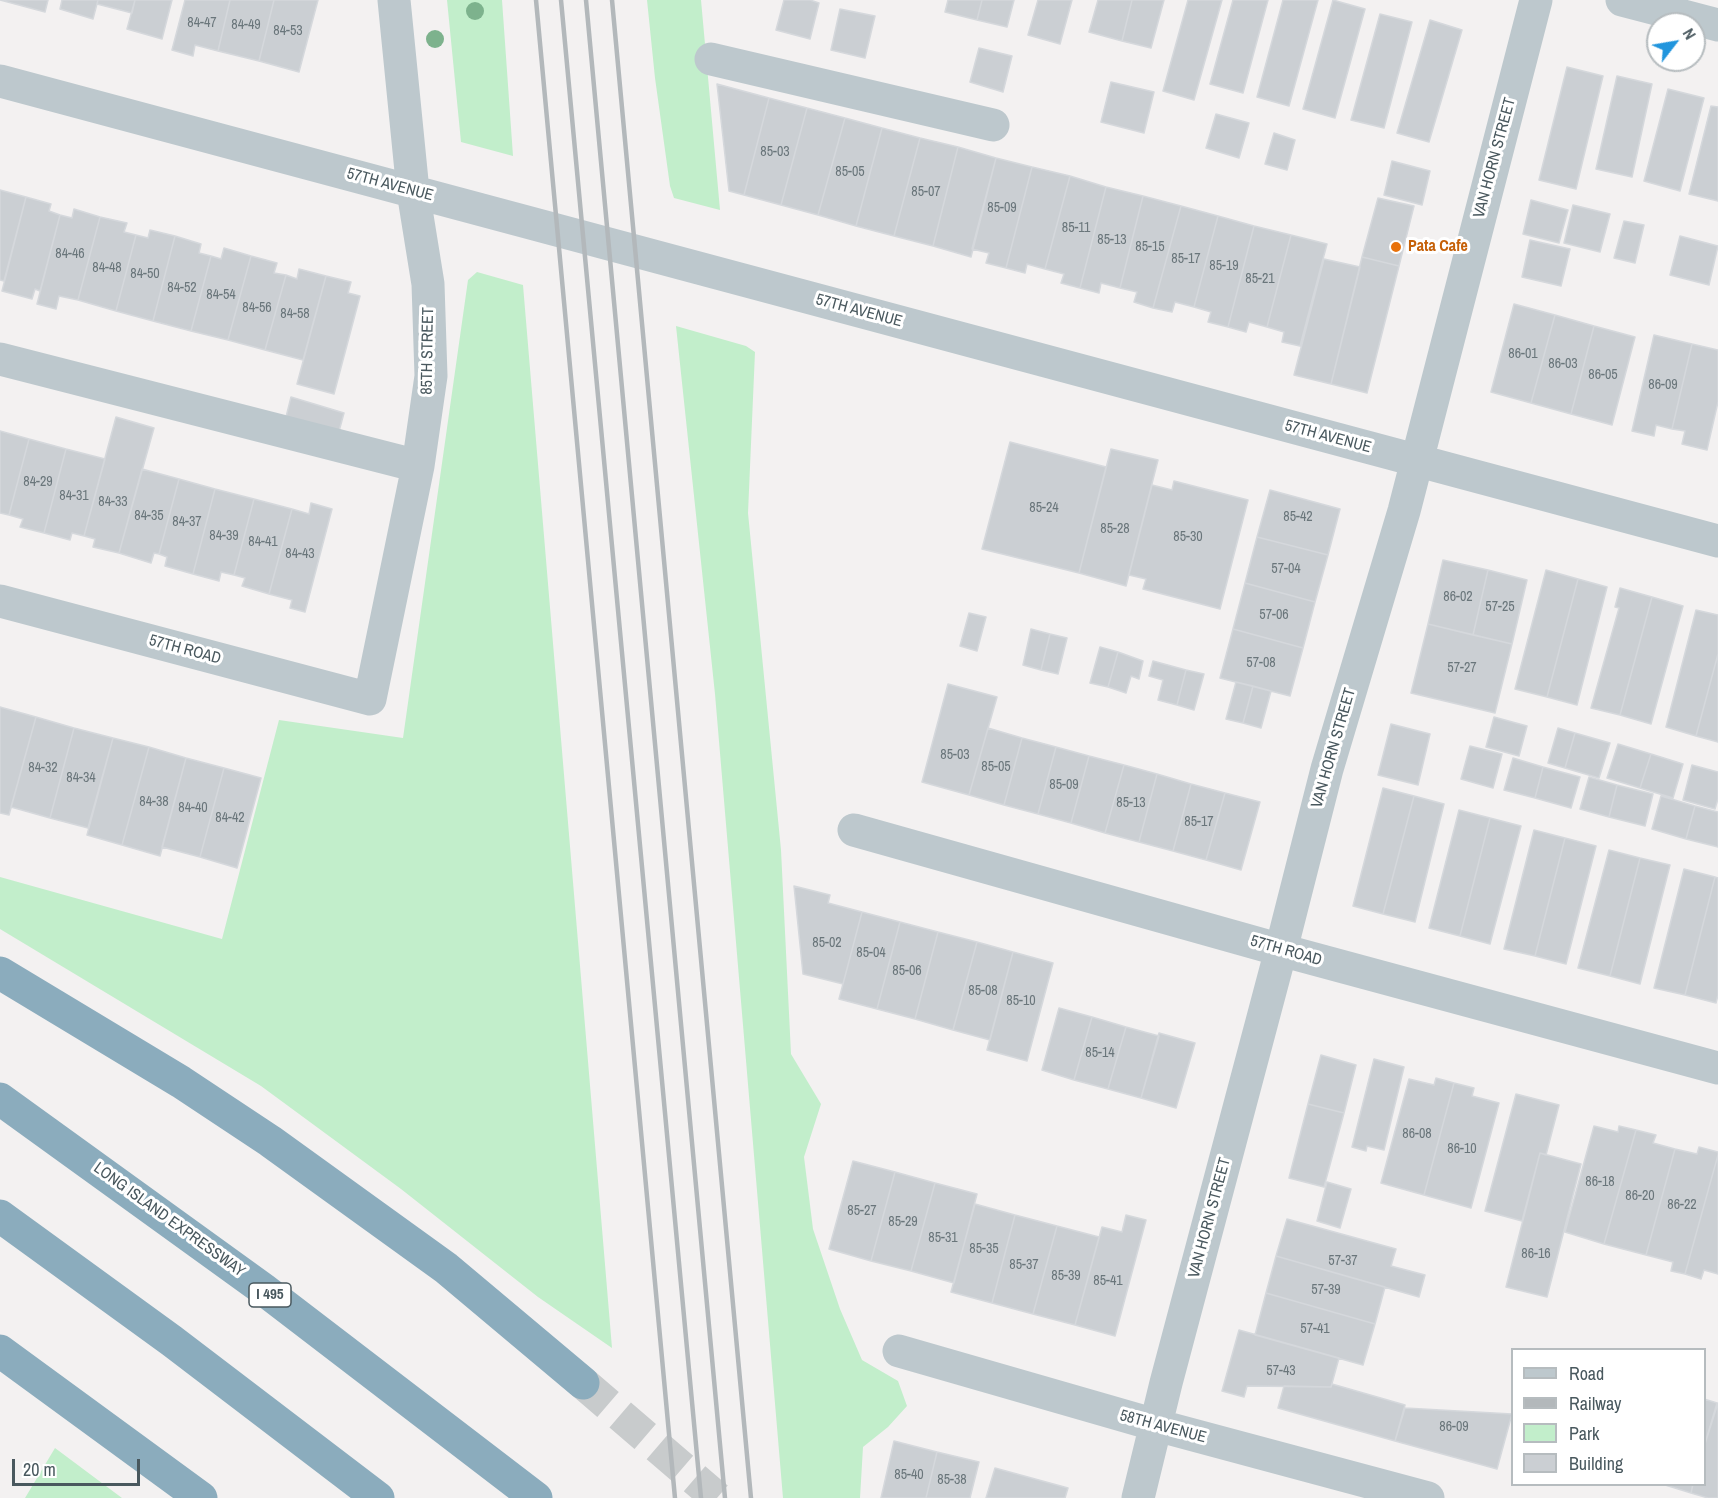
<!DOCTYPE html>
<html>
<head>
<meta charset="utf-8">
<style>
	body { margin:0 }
	#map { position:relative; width:1718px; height:1498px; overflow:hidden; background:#f3f1f1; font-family:"Archivo Narrow",sans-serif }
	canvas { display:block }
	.legend { position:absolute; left:1511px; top:1348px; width:195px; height:138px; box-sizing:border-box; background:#fff; border:2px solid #b6bcbf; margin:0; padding:8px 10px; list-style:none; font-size:18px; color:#49585e }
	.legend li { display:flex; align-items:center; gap:12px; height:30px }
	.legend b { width:30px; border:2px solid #b6bcbf }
	.north { position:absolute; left:1646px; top:12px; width:60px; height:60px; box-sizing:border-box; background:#fff; border:2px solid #b6bcbf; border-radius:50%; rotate:59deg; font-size:16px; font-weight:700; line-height:24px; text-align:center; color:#49585e }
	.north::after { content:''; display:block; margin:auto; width:21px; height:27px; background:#2195dd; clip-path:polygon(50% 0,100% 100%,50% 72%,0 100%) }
	.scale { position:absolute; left:12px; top:1459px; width:128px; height:27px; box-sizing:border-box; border:3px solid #49585e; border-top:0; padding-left:8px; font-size:18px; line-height:21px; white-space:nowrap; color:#49585e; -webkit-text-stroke:4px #fff; paint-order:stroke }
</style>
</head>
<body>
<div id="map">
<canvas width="1718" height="1498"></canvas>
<ul class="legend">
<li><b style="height:8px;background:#bdc8cd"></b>Road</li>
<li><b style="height:8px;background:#b3b8bb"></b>Railway</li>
<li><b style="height:16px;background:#c2eecb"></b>Park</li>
<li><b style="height:16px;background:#cbcfd3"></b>Building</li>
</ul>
<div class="north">N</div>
<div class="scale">20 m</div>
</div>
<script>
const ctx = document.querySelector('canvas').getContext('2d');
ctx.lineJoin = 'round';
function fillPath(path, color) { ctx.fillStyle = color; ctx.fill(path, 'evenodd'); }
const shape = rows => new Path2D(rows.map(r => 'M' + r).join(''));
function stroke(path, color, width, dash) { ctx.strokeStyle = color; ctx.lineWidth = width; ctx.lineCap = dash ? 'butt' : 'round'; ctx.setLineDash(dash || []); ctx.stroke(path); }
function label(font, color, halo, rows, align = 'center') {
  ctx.font = font + ' "Archivo Narrow",sans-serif'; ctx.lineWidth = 6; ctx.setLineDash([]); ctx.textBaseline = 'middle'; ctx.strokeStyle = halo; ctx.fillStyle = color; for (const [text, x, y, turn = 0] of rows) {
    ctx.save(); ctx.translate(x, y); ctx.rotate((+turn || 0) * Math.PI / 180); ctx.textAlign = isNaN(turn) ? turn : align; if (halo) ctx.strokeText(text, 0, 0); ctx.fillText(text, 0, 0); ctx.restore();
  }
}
fillPath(shape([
	[447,0,502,0,513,156,461,142],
	[647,0,701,0,720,210,674,198,670,186,655,78],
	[477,272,523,285,612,1348,538,1297,401,1189,261,1086,0,929,0,877,222,939,279,720,403,738,468,280],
	[676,326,746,346,755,352,748,513,781,850,791,1054,821,1104,804,1157,813,1229,840,1309,862,1360,898,1381,907,1406,888,1427,863,1447,860,1498,783,1498,715,694],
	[55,1448,122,1498,25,1498]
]), '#c2eecb');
const building = shape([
	[0,0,48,0,45,12,0,0],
	[62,0,98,0,93,19,60,9,62,0],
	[98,0,135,0,132,13,97,4,98,0],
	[135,0,172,0,162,39,127,29,135,0],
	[185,0,230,0,218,51,195,45,193,56,172,50,185,0],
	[230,0,274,0,259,61,218,51,230,0],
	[274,0,318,0,299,72,259,61,274,0],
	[784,0,810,0,819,3,810,39,776,30,784,0],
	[948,0,982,0,977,20,945,12,948,0],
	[982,0,1014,0,1007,27,977,20,982,0],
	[1038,0,1072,0,1060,44,1028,35,1038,0],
	[1098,0,1132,0,1122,41,1089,32,1098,0],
	[1132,0,1164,0,1151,48,1122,41,1132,0],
	[1188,0,1222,0,1194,100,1163,91,1188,0],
	[1233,0,1268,0,1243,93,1210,84,1233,0],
	[1283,0,1318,0,1289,106,1257,97,1283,0],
	[1333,0,1365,9,1335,118,1303,109,1333,0],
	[840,9,875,16,865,58,831,50,840,9],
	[1380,14,1412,22,1384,128,1351,120,1380,14],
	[1430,20,1462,30,1429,142,1397,133,1430,20],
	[979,48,1012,56,1003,92,970,82,979,48],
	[1567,67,1603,76,1576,189,1539,180,1567,67],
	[1617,76,1652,84,1632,177,1596,169,1617,76],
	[1111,82,1154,92,1144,133,1101,122,1111,82],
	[717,84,769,98,744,195,729,191,717,84],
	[1668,89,1704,98,1680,191,1644,181,1668,89],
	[769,98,807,108,781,205,744,195,769,98],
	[1711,106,1718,107,1718,201,1689,194,1711,106],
	[807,108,845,118,818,215,781,205,807,108],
	[1216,114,1249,123,1239,158,1206,148,1216,114],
	[845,118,882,128,856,226,818,215,845,118],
	[882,128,920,138,894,236,856,226,882,128],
	[1274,133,1295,140,1287,170,1265,164,1274,133],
	[920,138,958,147,933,246,894,236,920,138],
	[958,147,996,158,971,257,933,246,958,147],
	[996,158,1032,167,1006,268,986,263,989,253,972,249,996,158],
	[1392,161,1430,171,1422,205,1384,195,1392,161],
	[1032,167,1070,176,1045,269,1027,264,1025,273,1006,268,1032,167],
	[1070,176,1106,187,1080,288,1061,283,1064,274,1045,269,1070,176],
	[1106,187,1143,196,1120,288,1101,283,1099,293,1080,288,1106,187],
	[0,190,26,197,4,281,0,280,0,190],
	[1143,196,1181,206,1153,308,1134,302,1137,292,1120,288,1143,196],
	[26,197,51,204,49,211,60,215,40,291,35,289,32,299,2,291,26,197],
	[1378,198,1414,206,1399,266,1362,257,1378,198],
	[1531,200,1568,210,1559,243,1523,234,1531,200],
	[1573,205,1610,214,1600,252,1564,243,1573,205],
	[1181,206,1218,216,1194,307,1175,302,1172,312,1153,308,1181,206],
	[74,209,100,217,78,300,59,296,56,309,37,304,60,215,72,218,74,209],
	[1218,216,1254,226,1228,327,1208,322,1211,312,1194,307,1218,216],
	[100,217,127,223,124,232,136,235,116,311,78,300,100,217],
	[1624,221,1644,225,1635,263,1614,258,1624,221],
	[1254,226,1291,235,1267,327,1249,322,1246,332,1228,327,1254,226],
	[150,230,175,236,153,321,116,311,136,235,148,238,150,230],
	[1291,235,1327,244,1300,346,1282,342,1284,332,1267,327,1291,235],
	[175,236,201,244,199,253,211,256,191,331,153,321,175,236],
	[1680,236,1718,246,1709,285,1670,275,1680,236],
	[1530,240,1570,249,1561,286,1522,277,1530,240],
	[224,248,251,256,228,340,191,331,211,256,221,259,224,248],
	[251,256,277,263,274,273,286,275,265,350,228,340,251,256],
	[1362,257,1399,266,1367,393,1331,384,1362,257],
	[1324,259,1360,267,1331,384,1294,375,1324,259],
	[299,269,326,276,303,360,265,350,286,275,297,279,299,269],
	[326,276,351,282,348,293,360,296,334,394,297,384,326,276],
	[1514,304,1555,315,1531,403,1491,392,1514,304],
	[1555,315,1594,326,1571,414,1531,403,1555,315],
	[1594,326,1635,337,1612,425,1571,414,1594,326],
	[1654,335,1692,344,1672,429,1656,425,1654,436,1632,431,1654,335],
	[1692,344,1718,350,1718,402,1707,450,1682,444,1685,431,1672,429,1692,344],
	[291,397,344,413,338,435,285,421,291,397],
	[116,417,154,428,119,553,93,547,95,539,84,536,116,417],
	[0,431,29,439,9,515,0,513,0,431],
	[29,439,66,449,44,533,20,527,23,519,9,515,29,439],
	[1010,442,1106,467,1079,573,982,549,1010,442],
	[66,449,105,459,84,536,72,533,70,540,44,533,66,449],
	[1111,449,1158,460,1126,586,1079,573,1111,449],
	[142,469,179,479,159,554,154,553,151,563,119,553,142,469],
	[179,479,215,489,193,574,165,566,167,557,159,554,179,479],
	[1174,481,1248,500,1220,609,1143,589,1146,579,1129,575,1152,485,1172,490,1174,481],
	[215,489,254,499,234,575,221,572,219,581,193,574,215,489],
	[1270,490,1340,509,1328,555,1257,537,1270,490],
	[254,499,292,509,269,594,242,586,245,578,234,575,254,499],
	[311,503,332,509,305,612,290,608,292,600,269,594,292,509,309,514,311,503],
	[1257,537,1328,555,1315,602,1245,583,1257,537],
	[1443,560,1488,570,1473,635,1428,624,1443,560],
	[1488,570,1527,580,1512,644,1473,635,1488,570],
	[1546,570,1578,579,1547,697,1515,689,1546,570],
	[1578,579,1607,587,1577,705,1547,697,1578,579],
	[1245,583,1315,602,1303,648,1233,629,1245,583],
	[1620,588,1652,597,1620,715,1591,708,1619,608,1615,607,1620,588],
	[1652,597,1683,606,1651,724,1620,715,1652,597],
	[1696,610,1718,615,1718,654,1696,736,1666,727,1696,610],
	[969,613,986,617,977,651,960,646,969,613],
	[1428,624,1512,644,1495,713,1411,693,1428,624],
	[1031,629,1050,634,1041,670,1023,665,1031,629],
	[1233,629,1303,648,1290,696,1220,678,1233,629],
	[1050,634,1067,638,1058,674,1041,670,1050,634],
	[1100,647,1118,652,1108,687,1090,683,1100,647],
	[1118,652,1143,661,1139,679,1131,676,1126,693,1108,687,1118,652],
	[1718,654,1718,742,1696,736,1718,654],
	[1153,661,1186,670,1177,705,1158,700,1163,680,1149,676,1153,661],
	[1186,670,1204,674,1194,710,1177,705,1186,670],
	[1236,682,1253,686,1243,723,1226,719,1236,682],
	[948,684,997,697,969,795,922,782,948,684],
	[1253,686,1271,691,1261,728,1243,723,1253,686],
	[0,707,36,717,9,815,0,813,0,707],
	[36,717,74,728,50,818,11,807,36,717],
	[1494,717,1527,726,1519,756,1486,747,1494,717],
	[1391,724,1430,734,1418,785,1378,775,1391,724],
	[74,728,113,738,88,828,50,818,74,728],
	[988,728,1022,738,1004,805,969,795,988,728],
	[1558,728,1575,733,1565,768,1548,763,1558,728],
	[1575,733,1610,743,1599,778,1565,768,1575,733],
	[113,738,149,747,122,845,87,835,113,738],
	[1022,738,1056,747,1038,814,1004,805,1022,738],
	[1618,744,1651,754,1640,788,1607,778,1618,744],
	[1470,746,1502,754,1493,788,1461,779,1470,746],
	[149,747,186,758,160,856,122,845,149,747],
	[1056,747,1089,756,1071,823,1038,814,1056,747],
	[1651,754,1683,764,1673,798,1640,788,1651,754],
	[1089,756,1124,765,1105,833,1071,823,1089,756],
	[186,758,224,768,200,857,162,847,186,758],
	[1513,758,1543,767,1535,798,1504,790,1513,758],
	[1124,765,1157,774,1139,842,1105,833,1124,765],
	[1692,765,1718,772,1718,799,1715,809,1683,800,1692,765],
	[1543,767,1580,777,1571,808,1535,798,1543,767],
	[224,768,261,778,237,868,200,857,224,768],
	[1157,774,1191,784,1173,851,1139,842,1157,774],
	[1589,777,1617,785,1609,817,1580,809,1589,777],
	[1191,784,1225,793,1206,860,1173,851,1191,784],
	[1617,785,1653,794,1645,826,1609,817,1617,785],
	[1383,788,1414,796,1383,914,1353,906,1383,788],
	[1225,793,1260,802,1241,870,1206,860,1225,793],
	[1414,796,1444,804,1415,922,1383,914,1414,796],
	[1661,796,1695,806,1686,839,1652,829,1661,796],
	[1695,806,1718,812,1718,847,1686,839,1695,806],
	[1459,810,1490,818,1460,936,1429,928,1459,810],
	[1490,818,1521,826,1490,944,1460,936,1490,818],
	[1534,830,1565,838,1535,956,1504,949,1534,830],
	[1565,838,1596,846,1566,964,1535,956,1565,838],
	[1609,850,1640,858,1610,976,1578,968,1609,850],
	[1640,858,1670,865,1640,984,1610,976,1640,858],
	[1684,869,1715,877,1685,995,1654,988,1684,869],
	[1715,877,1718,878,1718,995,1716,1003,1685,995,1715,877],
	[794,886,830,895,828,903,862,912,843,984,803,974,794,886],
	[862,912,900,922,877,1009,839,999,862,912],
	[900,922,938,932,915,1019,877,1009,900,922],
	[938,932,977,942,953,1030,915,1019,938,932],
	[977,942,1013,952,990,1040,953,1030,977,942],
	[1013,952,1053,963,1027,1061,987,1050,1013,952],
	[1059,1008,1092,1017,1074,1080,1042,1070,1059,1008],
	[1092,1017,1126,1027,1108,1089,1074,1080,1092,1017],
	[1126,1027,1159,1036,1141,1098,1108,1089,1126,1027],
	[1159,1033,1195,1043,1176,1108,1141,1098,1159,1033],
	[1321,1055,1356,1065,1344,1113,1308,1104,1321,1055],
	[1374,1059,1404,1067,1384,1150,1367,1146,1366,1151,1352,1147,1374,1059],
	[1436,1078,1454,1083,1424,1195,1381,1183,1409,1079,1434,1085,1436,1078],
	[1454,1083,1474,1088,1472,1096,1499,1103,1471,1208,1424,1195,1454,1083],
	[1516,1094,1559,1105,1546,1155,1540,1153,1522,1221,1485,1211,1516,1094],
	[1308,1104,1344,1113,1324,1187,1289,1178,1308,1104],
	[1594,1126,1618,1132,1619,1126,1636,1130,1604,1244,1565,1232,1594,1126],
	[1636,1130,1656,1135,1653,1143,1675,1149,1646,1255,1604,1244,1636,1130],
	[1699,1147,1718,1152,1718,1155,1685,1274,1671,1271,1673,1262,1646,1255,1675,1149,1697,1154,1699,1147],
	[1540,1153,1581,1164,1547,1297,1506,1287,1540,1153],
	[1718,1155,1718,1274,1704,1270,1701,1279,1685,1274,1718,1155],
	[853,1161,895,1172,871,1261,829,1249,853,1161],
	[895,1172,935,1183,911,1271,871,1261,895,1172],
	[1327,1182,1351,1189,1340,1228,1317,1221,1327,1182],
	[935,1183,977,1194,954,1283,911,1271,935,1183],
	[975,1204,1015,1215,992,1303,951,1292,975,1204],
	[1015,1215,1057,1226,1033,1314,992,1303,1015,1215],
	[1126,1215,1146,1220,1115,1336,1075,1325,1102,1227,1122,1232,1126,1215],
	[1287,1219,1396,1249,1391,1266,1425,1275,1419,1297,1276,1256,1287,1219],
	[1057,1226,1099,1237,1075,1325,1033,1314,1057,1226],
	[1276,1256,1385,1287,1375,1324,1266,1293,1276,1256],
	[1266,1293,1375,1324,1363,1365,1255,1335,1266,1293],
	[1239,1330,1339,1358,1331,1387,1247,1386,1244,1397,1222,1391,1239,1330],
	[1332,1384,1405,1405,1395,1441,1278,1408,1284,1386,1331,1387,1332,1384],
	[1704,1399,1717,1403,1704,1447,1704,1399],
	[1718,1403,1718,1498,1708,1498,1691,1493,1693,1484,1704,1484,1704,1447,1718,1403],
	[1405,1408,1512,1414,1497,1469,1395,1441,1405,1408],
	[894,1441,937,1452,926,1498,881,1498,894,1441],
	[937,1452,979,1462,970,1498,926,1498,937,1452],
	[995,1468,1068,1488,1065,1498,986,1498,995,1468],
	[1662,1484,1693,1484,1691,1493,1662,1484]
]);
fillPath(building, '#cbcfd3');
stroke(building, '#d5d8dc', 1.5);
stroke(shape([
	[583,1383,717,1498]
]), '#c8cbcc', 33, [33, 16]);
stroke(shape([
	[1622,0,1718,25],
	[711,59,993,125],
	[0,81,1718,541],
	[0,359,418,466],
	[0,601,370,699,418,466,431,376,428,284,413,191,394,0],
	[854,830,1281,950,1718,1068],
	[899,1351,1156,1425,1428,1498],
	[1138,1498,1166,1383,1281,950,1327,769,1404,511,1536,0]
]), '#bdc8cd', 33);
stroke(shape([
	[0,973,181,1082,270,1141,446,1268,583,1383],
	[0,1099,263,1289,536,1498],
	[0,1216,172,1341,378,1498],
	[0,1351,201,1498]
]), '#8bacbd', 33);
stroke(shape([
	[536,0,675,1498],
	[561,0,701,1498],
	[586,0,725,1498],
	[612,0,751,1498]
]), '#b3b8bb', 4.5);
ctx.fillStyle = '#7db28d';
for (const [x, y] of [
	[475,11],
	[435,39]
]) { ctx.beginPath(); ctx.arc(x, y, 9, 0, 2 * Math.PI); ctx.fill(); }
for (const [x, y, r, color] of [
	[1396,247,6,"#e8710a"]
]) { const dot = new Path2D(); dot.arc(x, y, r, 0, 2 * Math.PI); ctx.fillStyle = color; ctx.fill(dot); stroke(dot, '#fff', 2); }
label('14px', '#6a767b', null, [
	["84-47",202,23],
	["84-49",246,25],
	["84-53",288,31],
	["85-03",775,152],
	["85-05",850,172],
	["85-07",926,192],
	["85-09",1002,208],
	["85-11",1076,228],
	["85-13",1112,240],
	["85-15",1150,247],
	["84-46",70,254],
	["85-17",1186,259],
	["85-19",1224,266],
	["84-48",107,268],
	["84-50",145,274],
	["85-21",1260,279],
	["84-52",182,288],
	["84-54",221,295],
	["84-56",257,308],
	["84-58",295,314],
	["86-01",1523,354],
	["86-03",1563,364],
	["86-05",1603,375],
	["86-09",1663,385],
	["84-29",38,482],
	["84-31",74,496],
	["84-33",113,502],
	["85-24",1044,508],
	["84-35",149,516],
	["85-42",1298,517],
	["84-37",187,522],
	["85-28",1115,529],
	["84-39",224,536],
	["85-30",1188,537],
	["84-41",263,542],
	["84-43",300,554],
	["57-04",1286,569],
	["86-02",1458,597],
	["57-25",1500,607],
	["57-06",1274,615],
	["57-08",1261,663],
	["57-27",1462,668],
	["85-03",955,755],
	["85-05",996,767],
	["84-32",43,768],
	["84-34",81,778],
	["85-09",1064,785],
	["84-38",154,802],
	["85-13",1131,803],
	["84-40",193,808],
	["84-42",230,818],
	["85-17",1199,822],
	["85-02",827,943],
	["85-04",871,953],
	["85-06",907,971],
	["85-08",983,991],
	["85-10",1021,1001],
	["85-14",1100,1053],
	["86-08",1417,1134],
	["86-10",1462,1149],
	["86-18",1600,1182],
	["86-20",1640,1196],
	["86-22",1682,1205],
	["85-27",862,1211],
	["85-29",903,1222],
	["85-31",943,1238],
	["85-35",984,1249],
	["86-16",1536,1254],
	["57-37",1343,1261],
	["85-37",1024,1265],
	["85-39",1066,1276],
	["85-41",1108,1281],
	["57-39",1326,1290],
	["57-41",1315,1329],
	["57-43",1281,1371],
	["86-09",1454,1427],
	["85-40",909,1475],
	["85-38",952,1480]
]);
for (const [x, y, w] of [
	[270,1295,42]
]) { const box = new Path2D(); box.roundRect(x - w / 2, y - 12, w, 24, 4.5); ctx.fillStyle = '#fff'; ctx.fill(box); stroke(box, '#49585e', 1.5); }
label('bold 15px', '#49585e', null, [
	["I 495",270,1295]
]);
label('16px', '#49585e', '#fff', [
	["VAN HORN STREET",1495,158,-75],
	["57TH AVENUE",390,185,15],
	["57TH AVENUE",859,311,15],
	["85TH STREET",428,351,-89],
	["57TH AVENUE",1328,437,15],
	["57TH ROAD",185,650,15],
	["VAN HORN STREET",1334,748,-74],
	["57TH ROAD",1286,951,16],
	["VAN HORN STREET",1210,1218,-75],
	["LONG ISLAND EXPRESSWAY",169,1220,36],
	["58TH AVENUE",1163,1427,15]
]);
label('bold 16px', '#c56008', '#fff', [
	["Pata Cafe",1408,247]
], 'left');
</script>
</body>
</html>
